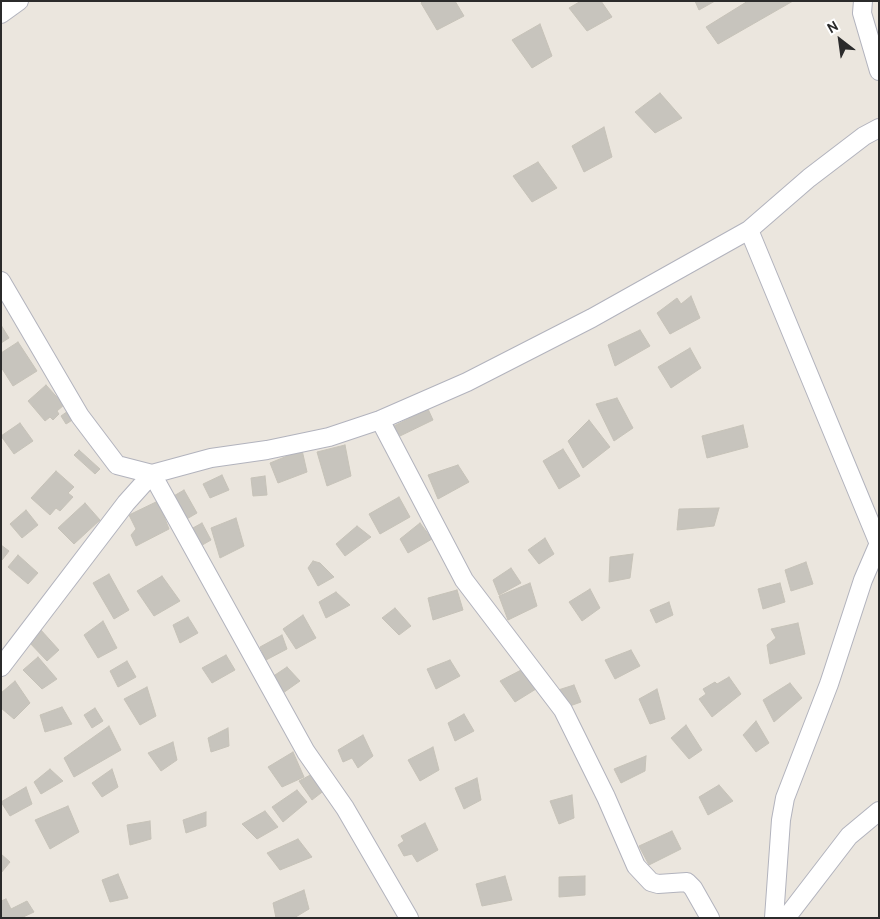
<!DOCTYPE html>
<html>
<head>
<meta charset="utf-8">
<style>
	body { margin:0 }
	#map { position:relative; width:880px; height:919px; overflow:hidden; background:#ebe6de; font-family:Cabin,sans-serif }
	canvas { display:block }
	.frame { position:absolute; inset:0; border:2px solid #2b2b2b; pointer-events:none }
	.north { position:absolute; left:815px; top:15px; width:50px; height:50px; -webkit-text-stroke:4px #fff; paint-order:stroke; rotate:330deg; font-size:14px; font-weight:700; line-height:20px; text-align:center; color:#2b2b2b }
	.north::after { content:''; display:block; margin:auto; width:18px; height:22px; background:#2b2b2b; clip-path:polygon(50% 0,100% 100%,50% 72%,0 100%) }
</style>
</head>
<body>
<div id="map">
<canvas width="880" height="919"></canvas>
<div class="frame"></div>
<div class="north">N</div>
</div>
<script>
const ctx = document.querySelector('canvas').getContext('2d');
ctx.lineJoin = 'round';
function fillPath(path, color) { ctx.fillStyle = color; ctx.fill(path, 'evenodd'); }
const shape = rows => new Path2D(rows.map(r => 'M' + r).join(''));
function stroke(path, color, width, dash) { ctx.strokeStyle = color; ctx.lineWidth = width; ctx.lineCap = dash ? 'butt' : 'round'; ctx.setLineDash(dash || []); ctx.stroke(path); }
const building = shape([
	[423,1,455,1,464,16,437,30,421,3,423,1],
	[581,1,601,1,612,17,587,31,569,8,581,1],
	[695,1,715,1,699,10,695,1],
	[748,1,793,1,718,44,706,27,748,1],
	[540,24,552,56,532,68,512,40,540,24],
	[660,93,682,118,655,133,635,112,660,93],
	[604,127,612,157,584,172,572,146,604,127],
	[538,162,557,188,532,202,513,176,538,162],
	[691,296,700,318,670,334,657,313,677,298,681,304,691,296],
	[1,325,9,338,1,343,1,325],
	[640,330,650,346,615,366,608,345,640,330],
	[18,342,37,371,13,386,1,367,1,353,18,342],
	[690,348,701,368,671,388,658,367,690,348],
	[46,385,64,405,57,411,59,414,53,420,50,417,45,421,28,401,46,385],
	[617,398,633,428,614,441,596,404,617,398],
	[428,409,433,420,400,436,394,426,428,409],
	[68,411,74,419,66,424,61,416,68,411],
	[589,420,610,447,583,468,568,441,589,420],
	[20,423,33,441,14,454,1,436,20,423],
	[743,425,748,447,707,458,702,436,743,425],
	[345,445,351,476,327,486,317,452,345,445],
	[563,449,580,476,559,489,543,461,563,449],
	[79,450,100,469,95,474,74,455,79,450],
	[302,450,307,472,278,483,270,463,302,450],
	[458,465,469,482,438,499,428,475,458,465],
	[56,471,74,487,68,493,73,497,60,511,56,508,50,515,31,498,56,471],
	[222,475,229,490,210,498,203,484,222,475],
	[265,476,267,495,253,496,251,478,265,476],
	[184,490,197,513,185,520,172,497,184,490],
	[399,497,410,517,380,534,369,514,399,497],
	[158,501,169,529,136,546,131,535,136,529,129,515,158,501],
	[85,503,100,520,74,544,58,528,85,503],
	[719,508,714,526,677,530,679,509,719,508],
	[26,510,38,525,22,538,10,524,26,510],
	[236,518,244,546,220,558,211,528,236,518],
	[202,523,211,540,197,548,191,529,202,523],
	[420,523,432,539,408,553,400,539,420,523],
	[357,526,371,537,345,556,336,544,357,526],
	[545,538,554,554,539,564,528,550,545,538],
	[1,545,9,551,2,560,1,560,1,545],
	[633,554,630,578,609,582,610,557,633,554],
	[18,555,38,573,28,584,8,567,18,555],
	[313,561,320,563,334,577,318,586,308,568,313,561],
	[806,562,813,584,791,591,785,570,806,562],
	[511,568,521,583,499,595,493,580,511,568],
	[109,574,129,610,114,619,93,583,109,574],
	[162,576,180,601,154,616,137,591,162,576],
	[530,583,537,606,508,620,499,596,530,583],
	[780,583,785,602,763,609,758,589,780,583],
	[590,589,600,608,582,621,569,602,590,589],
	[457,590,463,610,433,620,428,598,457,590],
	[336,592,350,605,326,618,319,602,336,592],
	[669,602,673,615,656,623,650,610,669,602],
	[395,608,411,626,399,635,382,618,395,608],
	[303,615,316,638,296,649,283,629,303,615],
	[188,617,198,633,180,643,173,625,188,617],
	[103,621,117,648,98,658,84,635,103,621],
	[798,623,805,654,770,664,767,645,776,638,771,629,798,623],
	[40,629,59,650,47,661,28,641,40,629],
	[282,635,287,649,266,660,260,647,282,635],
	[631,650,640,666,615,679,605,660,631,650],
	[226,655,235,670,212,683,202,668,226,655],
	[38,657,57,679,42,689,23,670,38,657],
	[450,660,460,676,436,689,427,669,450,660],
	[127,661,136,677,118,687,110,671,127,661],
	[287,667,300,681,283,693,272,677,287,667],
	[525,668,536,689,515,702,500,681,525,668],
	[729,677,741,694,712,717,699,699,706,694,703,689,715,682,717,684,729,677],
	[15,681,30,703,14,719,1,708,1,693,15,681],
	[790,683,802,698,774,722,763,700,790,683],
	[574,685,581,702,567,707,555,691,574,685],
	[147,687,156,716,140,725,124,699,147,687],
	[657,689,665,719,650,724,639,699,657,689],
	[62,707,72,724,45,732,40,715,62,707],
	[95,708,103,721,92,728,84,715,95,708],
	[464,714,474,731,455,741,448,723,464,714],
	[756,721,769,743,756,752,743,735,756,721],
	[686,725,702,750,689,759,671,738,686,725],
	[109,726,121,750,74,777,64,758,109,726],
	[228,728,229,746,211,752,208,738,228,728],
	[363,735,373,756,358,768,352,758,343,762,338,750,363,735],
	[173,742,177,760,161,771,148,753,173,742],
	[433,747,439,770,420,781,408,760,433,747],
	[293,752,304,777,282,787,268,767,293,752],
	[646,756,645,771,621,783,614,769,646,756],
	[50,769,63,781,41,794,34,782,50,769],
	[112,769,118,787,102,797,92,783,112,769],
	[316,772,326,789,312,800,299,781,316,772],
	[477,778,481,800,464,809,455,788,477,778],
	[719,785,733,801,708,815,699,797,719,785],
	[26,787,32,804,10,816,1,802,26,787],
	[297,790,307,802,283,822,272,807,297,790],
	[572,795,574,818,559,824,550,801,572,795],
	[68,806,79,832,50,849,35,820,68,806],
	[265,811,278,827,257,839,242,824,265,811],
	[206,812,206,826,186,833,183,820,206,812],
	[150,821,151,839,130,845,127,825,150,821],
	[425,823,438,850,417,862,412,854,404,856,398,845,404,841,401,836,425,823],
	[672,831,681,849,649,865,639,846,672,831],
	[298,839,312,857,280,870,267,853,298,839],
	[1,854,10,862,1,873,1,854],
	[118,874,128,898,110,902,102,880,118,874],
	[505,876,512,900,482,906,476,884,505,876],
	[585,876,585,895,559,897,559,877,585,876],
	[304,890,309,909,294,918,276,918,273,903,304,890],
	[6,899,11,909,27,901,34,912,21,918,1,918,1,901,6,899]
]);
fillPath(building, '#c7c4bd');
stroke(building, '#c6c2b8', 1);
const street = shape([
	[863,1,862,13,879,71],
	[1,14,19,1],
	[749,230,879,544],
	[1,281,80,416,117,465,152,474,211,458,267,450,329,437,380,420,467,382,592,318,749,230,809,178,864,136,879,128],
	[380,420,464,580,563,710,606,797,636,866,651,882,658,884,687,882,693,888,710,918],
	[152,474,306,752,345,808,409,918],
	[1,667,126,503,152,474],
	[774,918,781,820,785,798,829,684,863,580,879,543],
	[786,918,849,836,879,811]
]);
stroke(street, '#b2b3bd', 20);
stroke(street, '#fff', 18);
</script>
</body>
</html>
